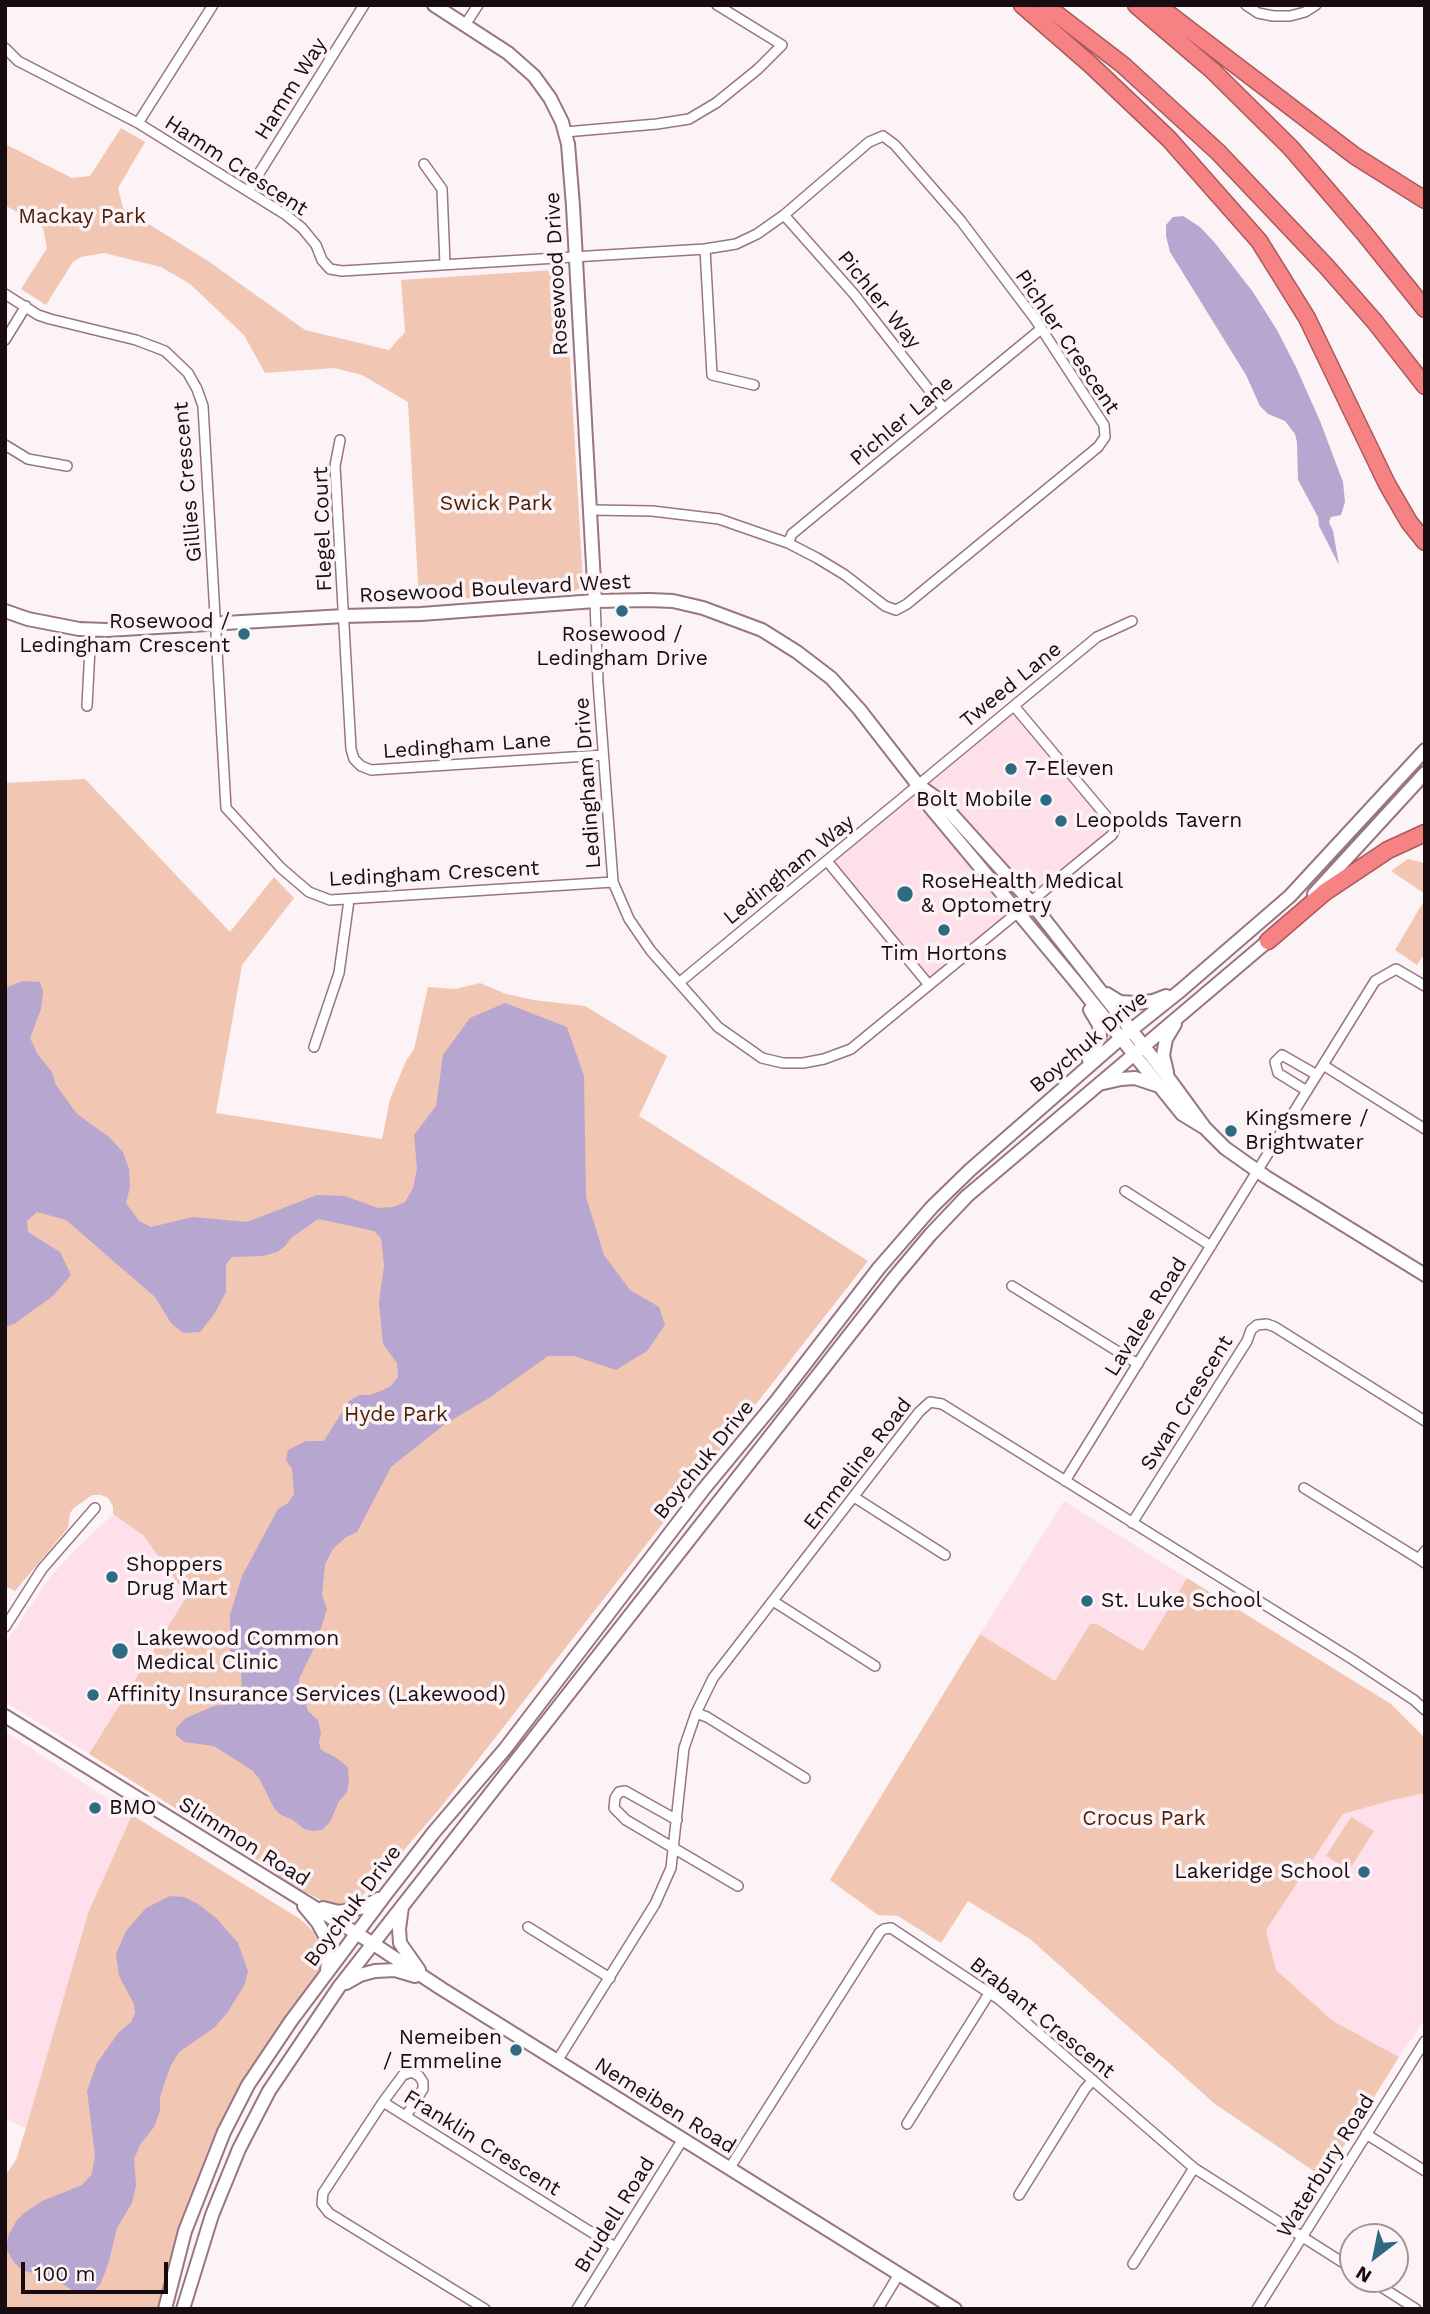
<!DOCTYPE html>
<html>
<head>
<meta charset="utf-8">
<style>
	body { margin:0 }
	#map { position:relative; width:1430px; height:2314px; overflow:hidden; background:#fcf3f6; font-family:"Work Sans",sans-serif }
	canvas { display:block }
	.frame { position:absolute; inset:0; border:7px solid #190c11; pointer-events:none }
	.north { position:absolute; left:1339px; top:2223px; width:70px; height:70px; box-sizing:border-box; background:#fcf3f6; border:2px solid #a1979a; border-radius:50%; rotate:212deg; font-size:19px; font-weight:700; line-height:28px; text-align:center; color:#190c11 }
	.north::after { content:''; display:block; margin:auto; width:24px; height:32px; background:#2e6a82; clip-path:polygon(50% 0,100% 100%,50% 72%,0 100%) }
	.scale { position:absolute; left:21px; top:2262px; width:147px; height:32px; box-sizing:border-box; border:4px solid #190c11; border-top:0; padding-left:9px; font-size:21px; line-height:24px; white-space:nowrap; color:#190c11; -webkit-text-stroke:5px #fcf3f6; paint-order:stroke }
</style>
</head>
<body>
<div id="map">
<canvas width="1430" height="2314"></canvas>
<div class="frame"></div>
<div class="north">N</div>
<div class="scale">100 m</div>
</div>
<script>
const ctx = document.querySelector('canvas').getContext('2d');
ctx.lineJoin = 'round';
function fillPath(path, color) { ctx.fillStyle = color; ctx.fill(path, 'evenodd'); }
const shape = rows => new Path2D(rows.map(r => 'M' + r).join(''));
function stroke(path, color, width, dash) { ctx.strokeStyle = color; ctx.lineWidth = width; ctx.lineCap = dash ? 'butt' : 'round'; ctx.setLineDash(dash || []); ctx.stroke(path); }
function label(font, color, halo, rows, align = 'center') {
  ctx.font = font + ' "Work Sans",sans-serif'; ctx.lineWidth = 7; ctx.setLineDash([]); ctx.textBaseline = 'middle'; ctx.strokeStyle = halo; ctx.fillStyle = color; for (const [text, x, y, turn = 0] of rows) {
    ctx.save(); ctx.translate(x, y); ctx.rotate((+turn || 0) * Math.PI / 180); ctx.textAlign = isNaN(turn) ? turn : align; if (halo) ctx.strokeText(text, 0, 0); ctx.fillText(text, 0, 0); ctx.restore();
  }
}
fillPath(shape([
	[1014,706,1114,831,929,985,827,861],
	[1064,1501,1187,1578,1143,1651,1107,1629,1055,1681,980,1634],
	[113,1514,143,1535,187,1596,89,1754,5,1702,5,1644,50,1577,73,1552],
	[5,1731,132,1815,88,1913,26,2128,5,2119],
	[1425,1793,1425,2019,1399,2057,1333,2021,1276,1970,1265,1930,1343,1814,1393,1800]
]), '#fee0eb');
fillPath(shape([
	[121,128,145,142,118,188,123,208,208,261,305,330,389,350,405,332,401,280,555,270,561,273,565,277,583,582,580,588,573,592,419,601,408,402,362,375,334,368,265,373,244,335,190,284,161,267,104,253,81,257,73,262,46,305,21,289,47,248,43,228,5,205,5,144,72,178,90,176],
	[85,779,230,932,274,877,294,898,242,965,216,1113,382,1139,390,1099,406,1061,414,1049,428,987,455,989,480,983,506,994,534,1000,585,1006,667,1056,639,1116,868,1261,441,1807,373,1886,349,1907,335,1907,299,1889,277,1875,272,1869,89,1754,187,1596,143,1535,113,1514,113,1506,108,1498,101,1495,92,1495,74,1508,70,1513,68,1528,15,1591,5,1586,5,783],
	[1408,859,1425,863,1425,894,1391,871],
	[1425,899,1425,953,1417,965,1395,950],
	[1187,1578,1391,1704,1425,1738,1425,1793,1393,1800,1343,1814,1266,1930,1276,1970,1333,2021,1399,2057,1324,2178,1215,2104,1030,1939,968,1901,941,1943,898,1916,878,1915,830,1880,980,1634,1055,1681,1090,1624,1097,1624,1143,1651],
	[132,1815,300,1919,314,1932,323,1952,322,1966,316,1980,289,2019,180,2229,158,2309,5,2309,5,2176,16,2160,26,2128,88,1913],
	[1351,1817,1374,1831,1349,1870,1326,1856]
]), '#f1c6b2');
fillPath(shape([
	[1183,216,1200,227,1215,243,1253,292,1277,330,1296,367,1320,421,1343,482,1345,502,1341,515,1331,517,1329,522,1333,531,1339,565,1319,526,1318,517,1298,480,1297,442,1295,434,1285,421,1268,414,1260,406,1246,375,1170,252,1166,236,1166,225,1173,217],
	[23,981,40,982,43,992,41,1009,30,1038,38,1055,52,1072,56,1085,77,1114,109,1137,123,1152,129,1169,130,1187,126,1203,139,1221,151,1227,193,1217,247,1222,317,1195,345,1196,378,1208,393,1207,405,1202,413,1188,417,1168,414,1135,436,1106,443,1055,470,1018,505,1003,567,1027,584,1076,586,1197,604,1255,630,1290,659,1307,665,1325,647,1351,616,1370,574,1356,548,1356,489,1398,445,1424,391,1467,357,1532,345,1538,333,1549,325,1564,322,1595,327,1609,316,1644,299,1679,299,1690,305,1700,308,1711,318,1720,321,1733,319,1742,321,1750,335,1757,348,1767,349,1782,347,1792,339,1801,330,1822,322,1830,312,1831,304,1829,293,1820,281,1815,274,1808,260,1780,253,1771,214,1746,184,1742,176,1735,176,1728,186,1718,214,1706,229,1704,237,1700,242,1692,241,1671,230,1654,230,1615,242,1576,278,1509,288,1503,294,1494,292,1469,286,1460,288,1450,306,1441,324,1441,349,1401,359,1395,370,1395,381,1391,391,1386,398,1377,397,1363,383,1344,379,1302,384,1266,381,1238,374,1231,318,1219,291,1238,285,1246,277,1252,263,1256,232,1257,226,1264,226,1292,215,1313,200,1332,183,1333,171,1323,155,1297,66,1220,37,1212,27,1221,28,1232,60,1252,71,1275,53,1296,14,1324,5,1327,5,988],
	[170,1896,184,1897,198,1904,217,1919,238,1943,248,1971,244,1986,227,2013,214,2028,179,2052,170,2067,160,2097,160,2111,154,2127,140,2145,134,2159,136,2185,132,2203,117,2228,109,2261,101,2283,95,2290,83,2294,72,2290,50,2276,23,2271,13,2261,6,2248,9,2234,17,2220,24,2213,42,2201,82,2185,92,2174,95,2155,87,2091,97,2063,119,2032,131,2022,135,2013,134,2004,119,1976,116,1954,126,1931,146,1908]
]), '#b7a6cf');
const street = shape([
	[1246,5,1258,13,1273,16,1290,16,1305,12,1316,5],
	[465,25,478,5],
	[5,48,18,61,138,123,286,215,302,228,316,245,322,260,330,269,342,271,705,249,736,244,757,234,784,215,869,142,883,136,895,145,961,221,1035,319,1104,425,1105,437,1098,447,907,604,896,610,885,606,845,575,817,558,788,543,719,519,652,511,591,510],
	[138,123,213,5],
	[565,132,657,124,689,119,716,103,758,69,782,45,717,5],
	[424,164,442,189,445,264],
	[248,191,364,5],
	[784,215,854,294,944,409],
	[705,249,712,375,754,385],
	[5,294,38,315,50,319,136,340,165,351,188,373,197,389,203,406,226,808,281,868,309,892,330,900,613,882],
	[5,340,26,306],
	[340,440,335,466,351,749,354,759,361,766,371,770,603,755],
	[5,445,28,459,67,466],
	[788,543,792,534,1041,329],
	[595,601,598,682,613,882,629,919,651,951,718,1027,762,1058,783,1063,803,1063,824,1059,851,1049,1112,835,1114,831,1112,823,1014,706],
	[87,706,91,629],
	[827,861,929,985],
	[680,982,1097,637,1132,621],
	[314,1047,339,973,349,900],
	[1323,1065,1425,1129],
	[1307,1091,1278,1073,1275,1062,1282,1055,1317,1075],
	[1125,1191,1211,1246],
	[1012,1286,1138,1364],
	[1065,1481,1375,981,1396,969,1425,986],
	[1304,1488,1419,1559],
	[854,1497,945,1555],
	[1132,1523,1247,1341,1251,1330,1257,1325,1267,1324,1275,1327,1425,1421],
	[1425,1551,1419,1559,1425,1563],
	[773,1601,875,1666],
	[5,1627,42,1569,95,1508],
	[696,1713,707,1717,805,1778],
	[677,1820,625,1791,619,1792,615,1798,614,1808,626,1820,738,1886],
	[528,1927,610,1978],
	[557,2061,655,1904,671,1868,684,1748,696,1713,713,1678,919,1412,930,1402,942,1404,1352,1659,1414,1700,1425,1710],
	[383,2102,403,2075,412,2072,419,2076,423,2082,423,2089,406,2116],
	[907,2124,990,1992],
	[1366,2134,1425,2171],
	[729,2169,880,1932,884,1929,891,1928,1000,2000,1194,2168,1353,2269],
	[1019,2195,1085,2089,1093,2080],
	[1133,2264,1194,2168],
	[1369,2279,1416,2309],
	[485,2309,329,2213,322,2204,323,2193,383,2102,615,2247],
	[577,2309,683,2139],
	[878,2309,899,2274],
	[1257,2309,1425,2041]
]);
const secondary = shape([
	[434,5,508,53,534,76,550,98,562,122,568,144,573,206,595,601],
	[5,611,28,619,79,629,106,630,344,616,421,614,595,601,649,600,673,601,703,608,762,630,797,652,831,678,859,709,918,785,930,807,1075,981,1182,1114,1205,1128],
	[921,787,939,800,1030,901,1167,1076,1205,1128,1225,1148,1266,1177,1425,1275],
	[1314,894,1425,773],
	[1107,994,1120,1002,1135,1003,1153,1001,1166,996],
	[1089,1060,1100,1036,1099,1025,1090,1010],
	[1167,1072,1163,1055,1166,1039,1175,1024],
	[1099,1084,1121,1079,1135,1078,1156,1085],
	[5,1716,372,1943,442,1989,955,2309],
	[304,1906,318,1923,328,1941,329,1950,327,1971],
	[402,1907,399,1929,400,1943,419,1970],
	[323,1908,339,1912,354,1909,365,1907,378,1899],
	[346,1983,360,1975,375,1971,395,1970,415,1976],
	[165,2309,185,2231,224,2132,248,2085,291,2021,386,1894,434,1832,505,1749,703,1490,778,1399,879,1268,932,1207,970,1170,1121,1038,1180,991,1290,896,1425,750],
	[183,2309,212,2215,239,2149,269,2091,339,1987,894,1278,930,1235,967,1196,1275,935]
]);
const highway = shape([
	[1022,5,1091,65,1169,139,1259,241,1307,318,1387,484,1409,522,1425,542],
	[1045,5,1123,65,1218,152,1326,266,1375,322,1425,386],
	[1136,5,1212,70,1291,148,1364,233,1425,309],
	[1157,5,1355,156,1425,200],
	[1268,941,1325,892,1388,850,1425,833]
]);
stroke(street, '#997582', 12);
stroke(secondary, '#997582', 16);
stroke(highway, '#a9595b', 19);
stroke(street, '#fff', 9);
stroke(secondary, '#fff', 12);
stroke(highway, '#f68283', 16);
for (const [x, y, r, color] of [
	[622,611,7,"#2e6a82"],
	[244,634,7,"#2e6a82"],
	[1011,769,7,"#2e6a82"],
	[1046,800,7,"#2e6a82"],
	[1061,821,7,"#2e6a82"],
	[905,894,9,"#2e6a82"],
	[944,930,7,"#2e6a82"],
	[1231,1131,7,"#2e6a82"],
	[112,1577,7,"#2e6a82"],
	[1087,1601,7,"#2e6a82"],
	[120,1651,9,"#2e6a82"],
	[93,1695,7,"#2e6a82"],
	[95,1808,7,"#2e6a82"],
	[1364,1872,7,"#2e6a82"],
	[516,2050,7,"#2e6a82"]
]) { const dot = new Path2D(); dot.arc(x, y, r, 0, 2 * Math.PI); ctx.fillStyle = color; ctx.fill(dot); stroke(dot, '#fcf3f6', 2.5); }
label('21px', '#190c11', '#fcf3f6', [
	["Hamm Way",291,89,-58],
	["Hamm Crescent",236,166,33],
	["Rosewood Drive",557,274,-93],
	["Pichler Way",879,300,51],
	["Pichler Crescent",1067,342,56],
	["Pichler Lane",902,421,-40],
	["Gillies Crescent",188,482,-95],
	["Flegel Court",323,529,-92],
	["Rosewood Boulevard West",495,589,-3],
	["Tweed Lane",1011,685,-39],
	["Ledingham Lane",467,746,-4],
	["Ledingham Drive",588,783,-94],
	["Ledingham Way",789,870,-39],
	["Ledingham Crescent",434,874,-3],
	["Boychuk Drive",1089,1042,-40],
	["Lavalee Road",1146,1317,-58],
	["Swan Crescent",1187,1403,-58],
	["Boychuk Drive",704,1460,-51],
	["Emmeline Road",858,1464,-52],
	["Slimmon Road",244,1842,32],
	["Boychuk Drive",353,1906,-53],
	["Brabant Crescent",1042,2018,39],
	["Nemeiben Road",665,2106,32],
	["Franklin Crescent",482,2143,32],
	["Waterbury Road",1326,2166,-58],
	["Brudell Road",615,2215,-58]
]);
label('21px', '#4b210a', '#fcf3f6', [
	["Mackay Park",82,217],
	["Swick Park",496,504],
	["Hyde Park",396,1415],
	["Crocus Park",1144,1819]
]);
label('21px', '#190c11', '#fcf3f6', [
	["Rosewood /",230,622,"right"],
	["Ledingham Crescent",230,646,"right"],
	["Rosewood /",622,635,"center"],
	["Ledingham Drive",622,659,"center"],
	["7-Eleven",1025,769],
	["Bolt Mobile",1032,800,"right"],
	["Leopolds Tavern",1075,821],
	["RoseHealth Medical",921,882],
	["& Optometry",921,906],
	["Tim Hortons",944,954,"center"],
	["Kingsmere /",1245,1119],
	["Brightwater",1245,1143],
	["Shoppers",126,1565],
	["Drug Mart",126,1589],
	["St. Luke School",1101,1601],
	["Lakewood Common",136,1639],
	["Medical Clinic",136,1663],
	["Affinity Insurance Services (Lakewood)",107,1695],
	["BMO",109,1808],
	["Lakeridge School",1350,1872,"right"],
	["Nemeiben",502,2038,"right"],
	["/ Emmeline",502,2062,"right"]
], 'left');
</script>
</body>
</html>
